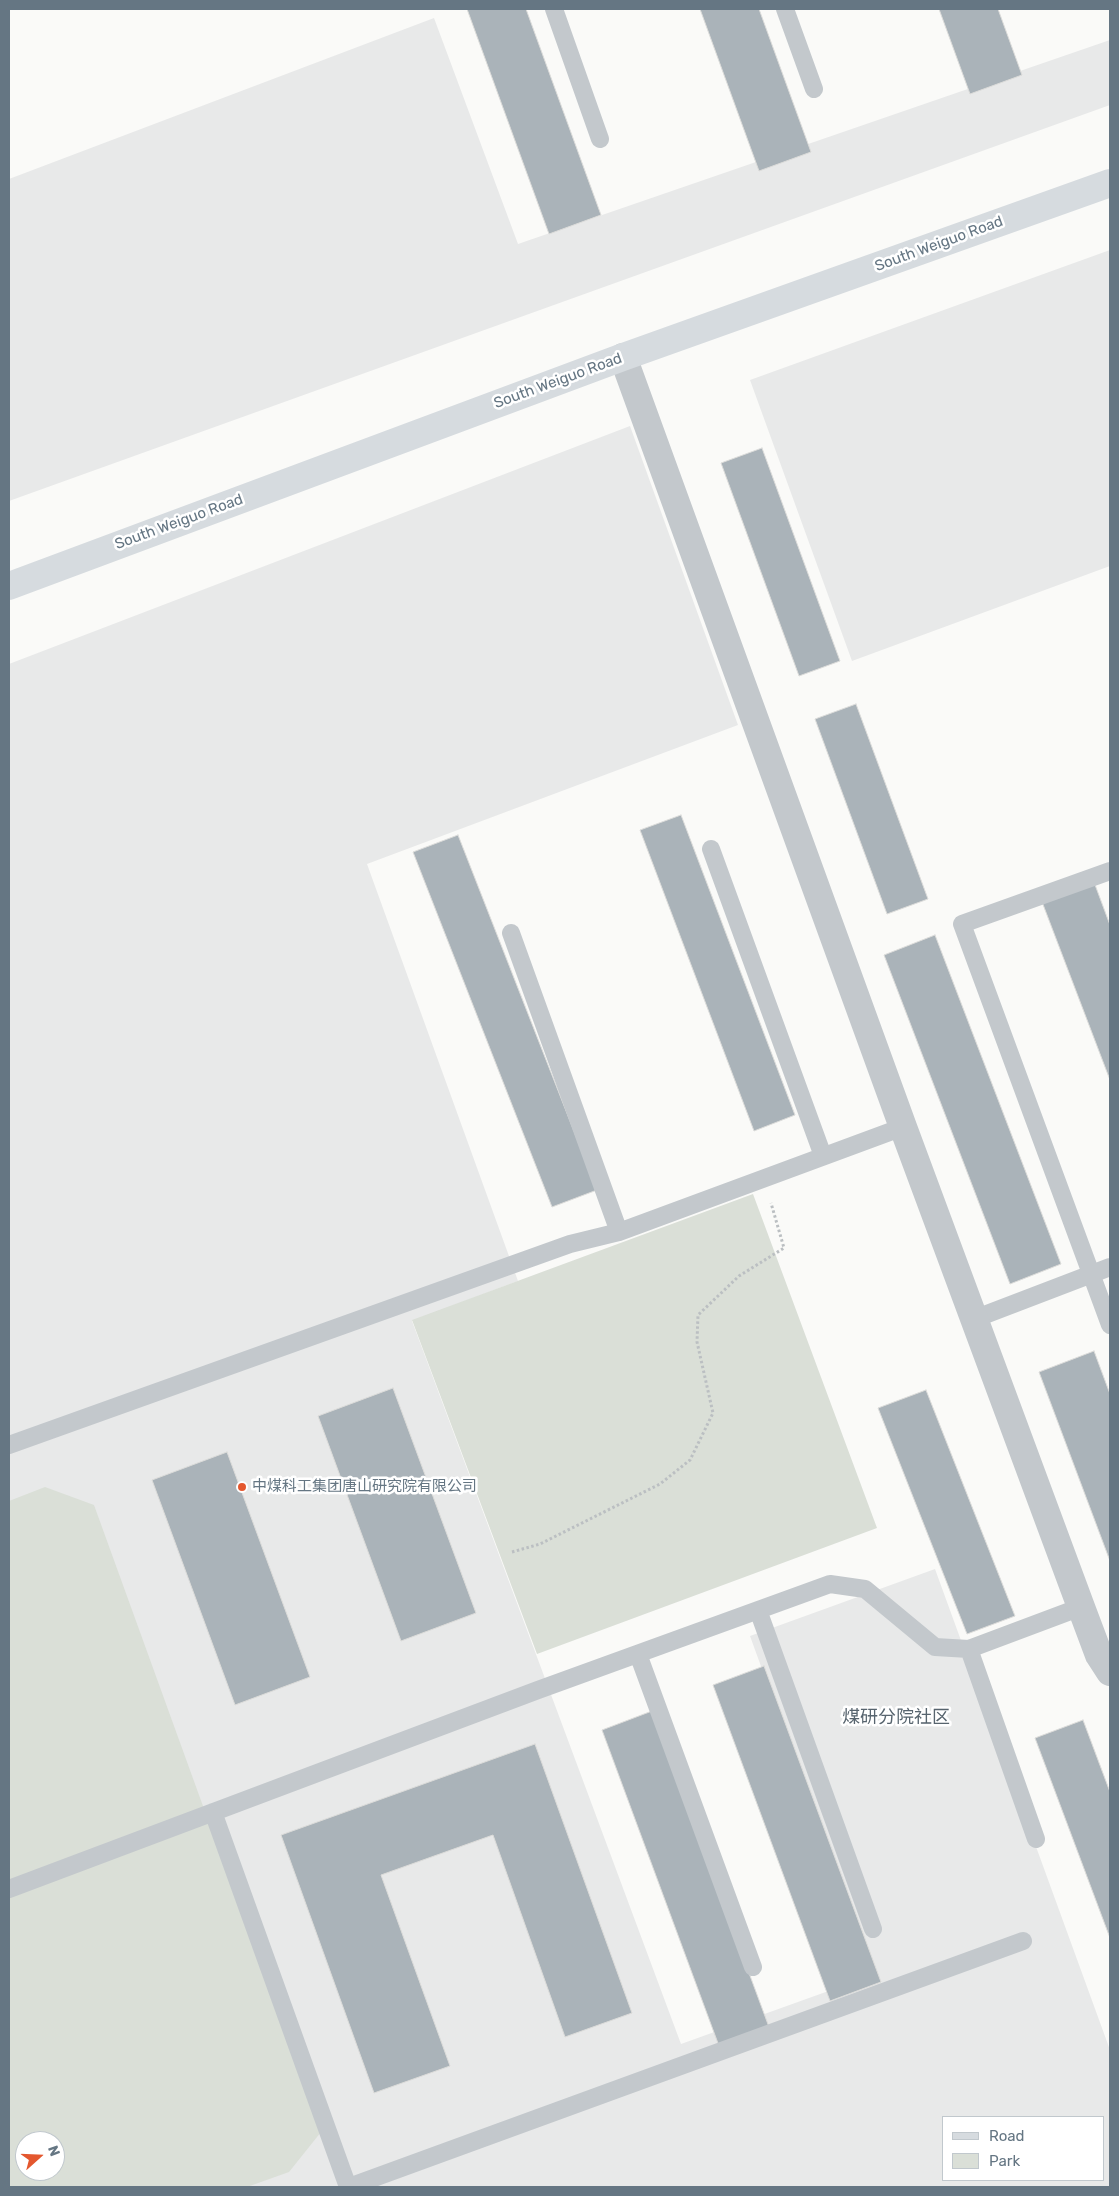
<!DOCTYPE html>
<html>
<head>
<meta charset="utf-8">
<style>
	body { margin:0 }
	#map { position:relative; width:1119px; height:2196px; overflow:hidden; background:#fafaf8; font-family:Rubik,sans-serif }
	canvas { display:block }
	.frame { position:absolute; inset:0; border:10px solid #657683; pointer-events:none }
	.legend { position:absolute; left:942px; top:2116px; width:162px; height:65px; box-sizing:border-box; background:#fff; border:1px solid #c1c8cd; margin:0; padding:6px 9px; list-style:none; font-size:15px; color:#657683 }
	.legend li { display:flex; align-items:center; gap:10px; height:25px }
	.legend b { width:25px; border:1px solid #c1c8cd }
	.north { position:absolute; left:15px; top:2131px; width:50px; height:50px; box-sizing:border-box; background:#fff; border:1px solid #c1c8cd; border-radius:50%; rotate:70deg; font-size:14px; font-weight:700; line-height:20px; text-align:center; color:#657683 }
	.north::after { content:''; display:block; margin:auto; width:18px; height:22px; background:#e4572e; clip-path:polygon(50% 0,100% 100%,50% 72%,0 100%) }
</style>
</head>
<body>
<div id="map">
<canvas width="1119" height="2196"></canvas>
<div class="frame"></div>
<ul class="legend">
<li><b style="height:6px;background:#d6dbdf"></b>Road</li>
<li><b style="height:14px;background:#dadfd7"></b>Park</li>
</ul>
<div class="north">N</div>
</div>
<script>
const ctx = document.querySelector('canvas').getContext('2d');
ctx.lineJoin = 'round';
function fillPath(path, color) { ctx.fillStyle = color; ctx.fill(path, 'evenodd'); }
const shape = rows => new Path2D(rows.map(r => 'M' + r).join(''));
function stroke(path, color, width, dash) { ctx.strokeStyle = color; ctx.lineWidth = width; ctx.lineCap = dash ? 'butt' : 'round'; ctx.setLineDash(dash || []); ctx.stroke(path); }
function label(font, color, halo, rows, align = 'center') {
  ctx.font = font + ' Rubik,"Noto Sans SC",sans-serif'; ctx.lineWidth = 5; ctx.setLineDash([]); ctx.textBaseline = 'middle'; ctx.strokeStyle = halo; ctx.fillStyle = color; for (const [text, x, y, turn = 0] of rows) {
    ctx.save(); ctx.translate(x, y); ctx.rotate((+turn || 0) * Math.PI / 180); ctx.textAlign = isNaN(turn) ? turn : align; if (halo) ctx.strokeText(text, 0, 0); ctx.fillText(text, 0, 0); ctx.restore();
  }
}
fillPath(shape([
	[434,18,518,244,1110,40,1110,105,9,501,9,179],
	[1110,250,1110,566,852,661,750,380],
	[630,426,738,725,367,864,518,1281,412,1321,681,2044,873,1975,750,1636,935,1569,1110,2050,1110,2187,9,2187,9,664],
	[943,2117,1103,2117,1103,2180,943,2180],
	[25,2141,55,2141,55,2171,25,2171]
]), '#e8e9e9');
fillPath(shape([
	[753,1194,877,1528,537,1654,412,1320],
	[45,1487,94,1505,321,2132,289,2172,247,2187,9,2187,9,1501],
	[25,2141,55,2141,55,2171,25,2171]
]), '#dadfd7');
const building = shape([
	[467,9,526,9,601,215,549,234,467,9],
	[700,9,759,9,811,152,759,171,700,9],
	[939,9,998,9,1022,75,970,94,939,9],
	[762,448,840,661,799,676,721,463,762,448],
	[856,704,928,899,887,914,815,719,856,704],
	[681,815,795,1115,754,1131,640,830,681,815],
	[458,835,597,1190,552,1207,413,852,458,835],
	[1091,874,1110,925,1110,1080,1039,894,1091,874],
	[935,935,1061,1264,1010,1284,884,955,935,935],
	[1094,1351,1110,1394,1110,1561,1039,1372,1094,1351],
	[393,1388,476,1613,401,1641,318,1416,393,1388],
	[926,1390,1015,1616,967,1634,878,1408,926,1390],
	[227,1452,310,1677,235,1705,152,1480,227,1452],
	[764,1666,881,1982,830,2001,713,1685,764,1666],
	[652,1711,769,2027,719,2046,602,1730,652,1711],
	[1083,1720,1110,1792,1110,1938,1035,1738,1083,1720],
	[535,1744,632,2013,565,2037,493,1835,381,1875,450,2066,374,2093,281,1835,535,1744]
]);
fillPath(building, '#aab3b9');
stroke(building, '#dcdcda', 1);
stroke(shape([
	[512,1552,540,1544,660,1484,690,1460,713,1413,697,1342,698,1315,739,1276,784,1248,771,1203]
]), '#bbbfc2', 3, [2.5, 2.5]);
stroke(shape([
	[554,9,600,139],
	[785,9,814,89],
	[711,849,823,1156],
	[1110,871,962,924,1110,1325],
	[511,933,619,1232],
	[974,1319,1110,1267],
	[9,1445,570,1244,619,1232,903,1127],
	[758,1610,873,1929],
	[969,1649,1036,1839],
	[638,1654,753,1967],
	[213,1812,348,2187],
	[9,1889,538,1690,830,1584,865,1589,935,1647,969,1649,1081,1607],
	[349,2187,1023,1941]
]), '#c3c8cc', 18);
stroke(shape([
	[623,357,903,1127,1081,1607,1099,1655,1110,1672]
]), '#c3c8cc', 28);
stroke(shape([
	[9,586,623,357,1110,183]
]), '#d6dbdf', 28);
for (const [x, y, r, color] of [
	[242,1487,5,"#e4572e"]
]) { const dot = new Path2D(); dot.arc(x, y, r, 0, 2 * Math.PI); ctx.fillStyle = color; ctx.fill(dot); stroke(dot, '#fff', 2); }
label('15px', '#657683', '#fff', [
	["South Weiguo Road",939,244,-20],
	["South Weiguo Road",558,381,-20],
	["South Weiguo Road",179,522,-20]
]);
label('15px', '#657683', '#fff', [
	["中煤科工集团唐山研究院有限公司",252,1487]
], 'left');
label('18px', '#57646e', '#fff', [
	["煤研分院社区",896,1718]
]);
</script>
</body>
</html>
